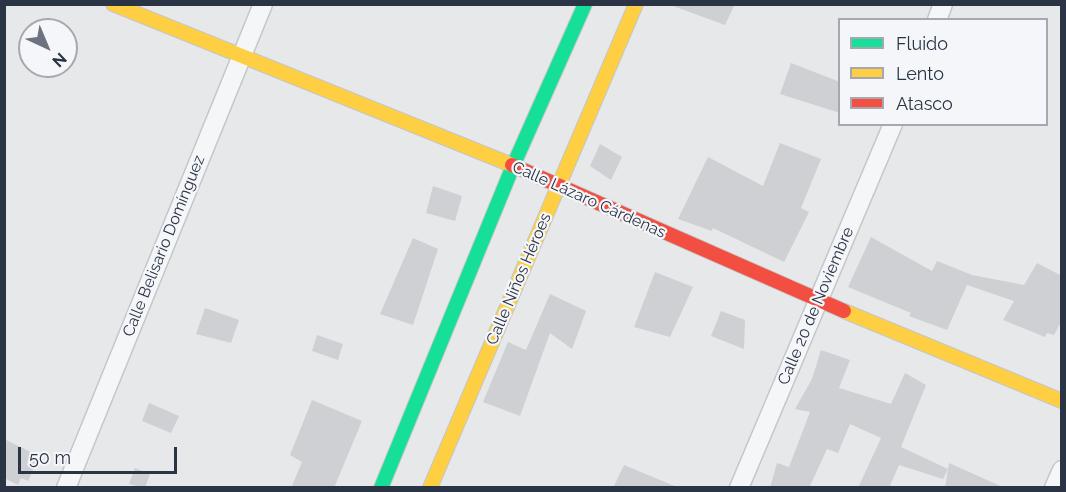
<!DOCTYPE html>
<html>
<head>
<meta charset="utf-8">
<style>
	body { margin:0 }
	#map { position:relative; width:1066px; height:492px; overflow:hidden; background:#e6e8ea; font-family:Raleway,sans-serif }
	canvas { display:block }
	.frame { position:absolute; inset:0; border:6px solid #2b3445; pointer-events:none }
	.legend { position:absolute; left:838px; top:18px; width:210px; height:108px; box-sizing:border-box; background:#f4f6f9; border:2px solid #a4a8b1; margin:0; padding:8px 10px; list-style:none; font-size:18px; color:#2b3445 }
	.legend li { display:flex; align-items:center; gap:12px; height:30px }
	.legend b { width:30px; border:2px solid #a4a8b1 }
	.north { position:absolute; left:18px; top:18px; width:60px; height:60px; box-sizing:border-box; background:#f4f6f9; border:2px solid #a4a8b1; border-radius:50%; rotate:136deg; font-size:16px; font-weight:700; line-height:24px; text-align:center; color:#2b3445 }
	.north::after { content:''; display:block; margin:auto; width:21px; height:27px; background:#6c737f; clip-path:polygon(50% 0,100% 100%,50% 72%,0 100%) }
	.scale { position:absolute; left:18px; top:447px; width:159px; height:27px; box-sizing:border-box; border:3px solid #2b3445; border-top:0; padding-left:8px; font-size:18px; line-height:21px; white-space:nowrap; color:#2b3445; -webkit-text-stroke:4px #f4f6f9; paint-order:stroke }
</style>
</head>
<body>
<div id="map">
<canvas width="1066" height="492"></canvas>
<div class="frame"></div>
<ul class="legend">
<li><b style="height:8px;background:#16e098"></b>Fluido</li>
<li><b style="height:8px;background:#ffcf43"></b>Lento</li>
<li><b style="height:8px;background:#f24e42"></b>Atasco</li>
</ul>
<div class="north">N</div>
<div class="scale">50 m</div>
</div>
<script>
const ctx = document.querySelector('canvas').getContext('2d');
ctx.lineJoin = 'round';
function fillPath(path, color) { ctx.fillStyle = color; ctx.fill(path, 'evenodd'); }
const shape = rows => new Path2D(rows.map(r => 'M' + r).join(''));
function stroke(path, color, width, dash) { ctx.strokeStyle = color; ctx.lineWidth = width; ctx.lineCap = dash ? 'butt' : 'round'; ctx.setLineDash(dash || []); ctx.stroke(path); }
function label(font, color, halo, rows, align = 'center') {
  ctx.font = font + ' Raleway,sans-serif'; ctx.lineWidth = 4.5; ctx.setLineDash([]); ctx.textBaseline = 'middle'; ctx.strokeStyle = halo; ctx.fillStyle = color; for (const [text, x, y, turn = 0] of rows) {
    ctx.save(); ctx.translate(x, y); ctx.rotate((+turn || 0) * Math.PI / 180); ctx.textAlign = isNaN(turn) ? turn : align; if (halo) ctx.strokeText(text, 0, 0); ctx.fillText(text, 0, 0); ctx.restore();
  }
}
fillPath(shape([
	[674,4,735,4,725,25,673,6],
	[791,63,840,82,840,113,780,94],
	[780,143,821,159,801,208,809,212,784,262,713,228,712,231,678,219,708,157,763,186],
	[600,144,622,157,611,180,590,166],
	[433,186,462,196,455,221,426,213],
	[871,237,932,271,937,261,972,275,1024,285,1037,263,1062,276,1062,320,1054,335,1047,333,1045,337,1003,320,1014,301,967,285,947,330,909,316,911,313,848,287],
	[413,238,438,249,413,325,380,314],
	[655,272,693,287,670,337,634,327],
	[550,294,586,311,572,349,550,333,520,416,483,402,508,342,526,350],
	[205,308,239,320,231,343,196,334],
	[721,311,745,320,744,349,711,336],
	[317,335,343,344,338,360,312,351],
	[821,350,850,360,839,388,891,404,905,373,926,385,901,447,948,469,943,479,899,465,889,488,858,488,881,438,850,424,838,453,827,449,809,488,770,488,777,463,789,467,810,412,795,409,812,379],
	[312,400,362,421,334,488,291,488,302,462,290,455],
	[149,403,179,416,171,433,142,421],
	[4,439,39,456,28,481,21,478,18,485,4,478],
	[949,463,1005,488,945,488],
	[624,465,677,487,677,488,613,488],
	[135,468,150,474,145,488,129,484]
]), '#ced0d3');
const street = shape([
	[937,20,943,4],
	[66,488,263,4],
	[739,488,893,124],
	[1054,488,1062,470]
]);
const fast = shape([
	[381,488,513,166,585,4]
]);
const slow = shape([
	[113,4,512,165],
	[844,311,1062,401],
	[430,488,636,4]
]);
const jam = shape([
	[512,165,844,311]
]);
stroke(street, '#c4c6c8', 21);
stroke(fast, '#c4c6c8', 16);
stroke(slow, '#c4c6c8', 16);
stroke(jam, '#c4c6c8', 16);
stroke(street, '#f5f6f7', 18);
stroke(fast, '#16e098', 14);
stroke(slow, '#ffcf43', 14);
stroke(jam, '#f24e42', 14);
label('16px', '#2b3445', '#f4f6f9', [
	["Calle Lázaro Cárdenas",589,200,24],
	["Calle Belisario Domínguez",164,246,-68],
	["Calle Niños Héroes",519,279,-67],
	["Calle 20 de Noviembre",816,306,-67]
]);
</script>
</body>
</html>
